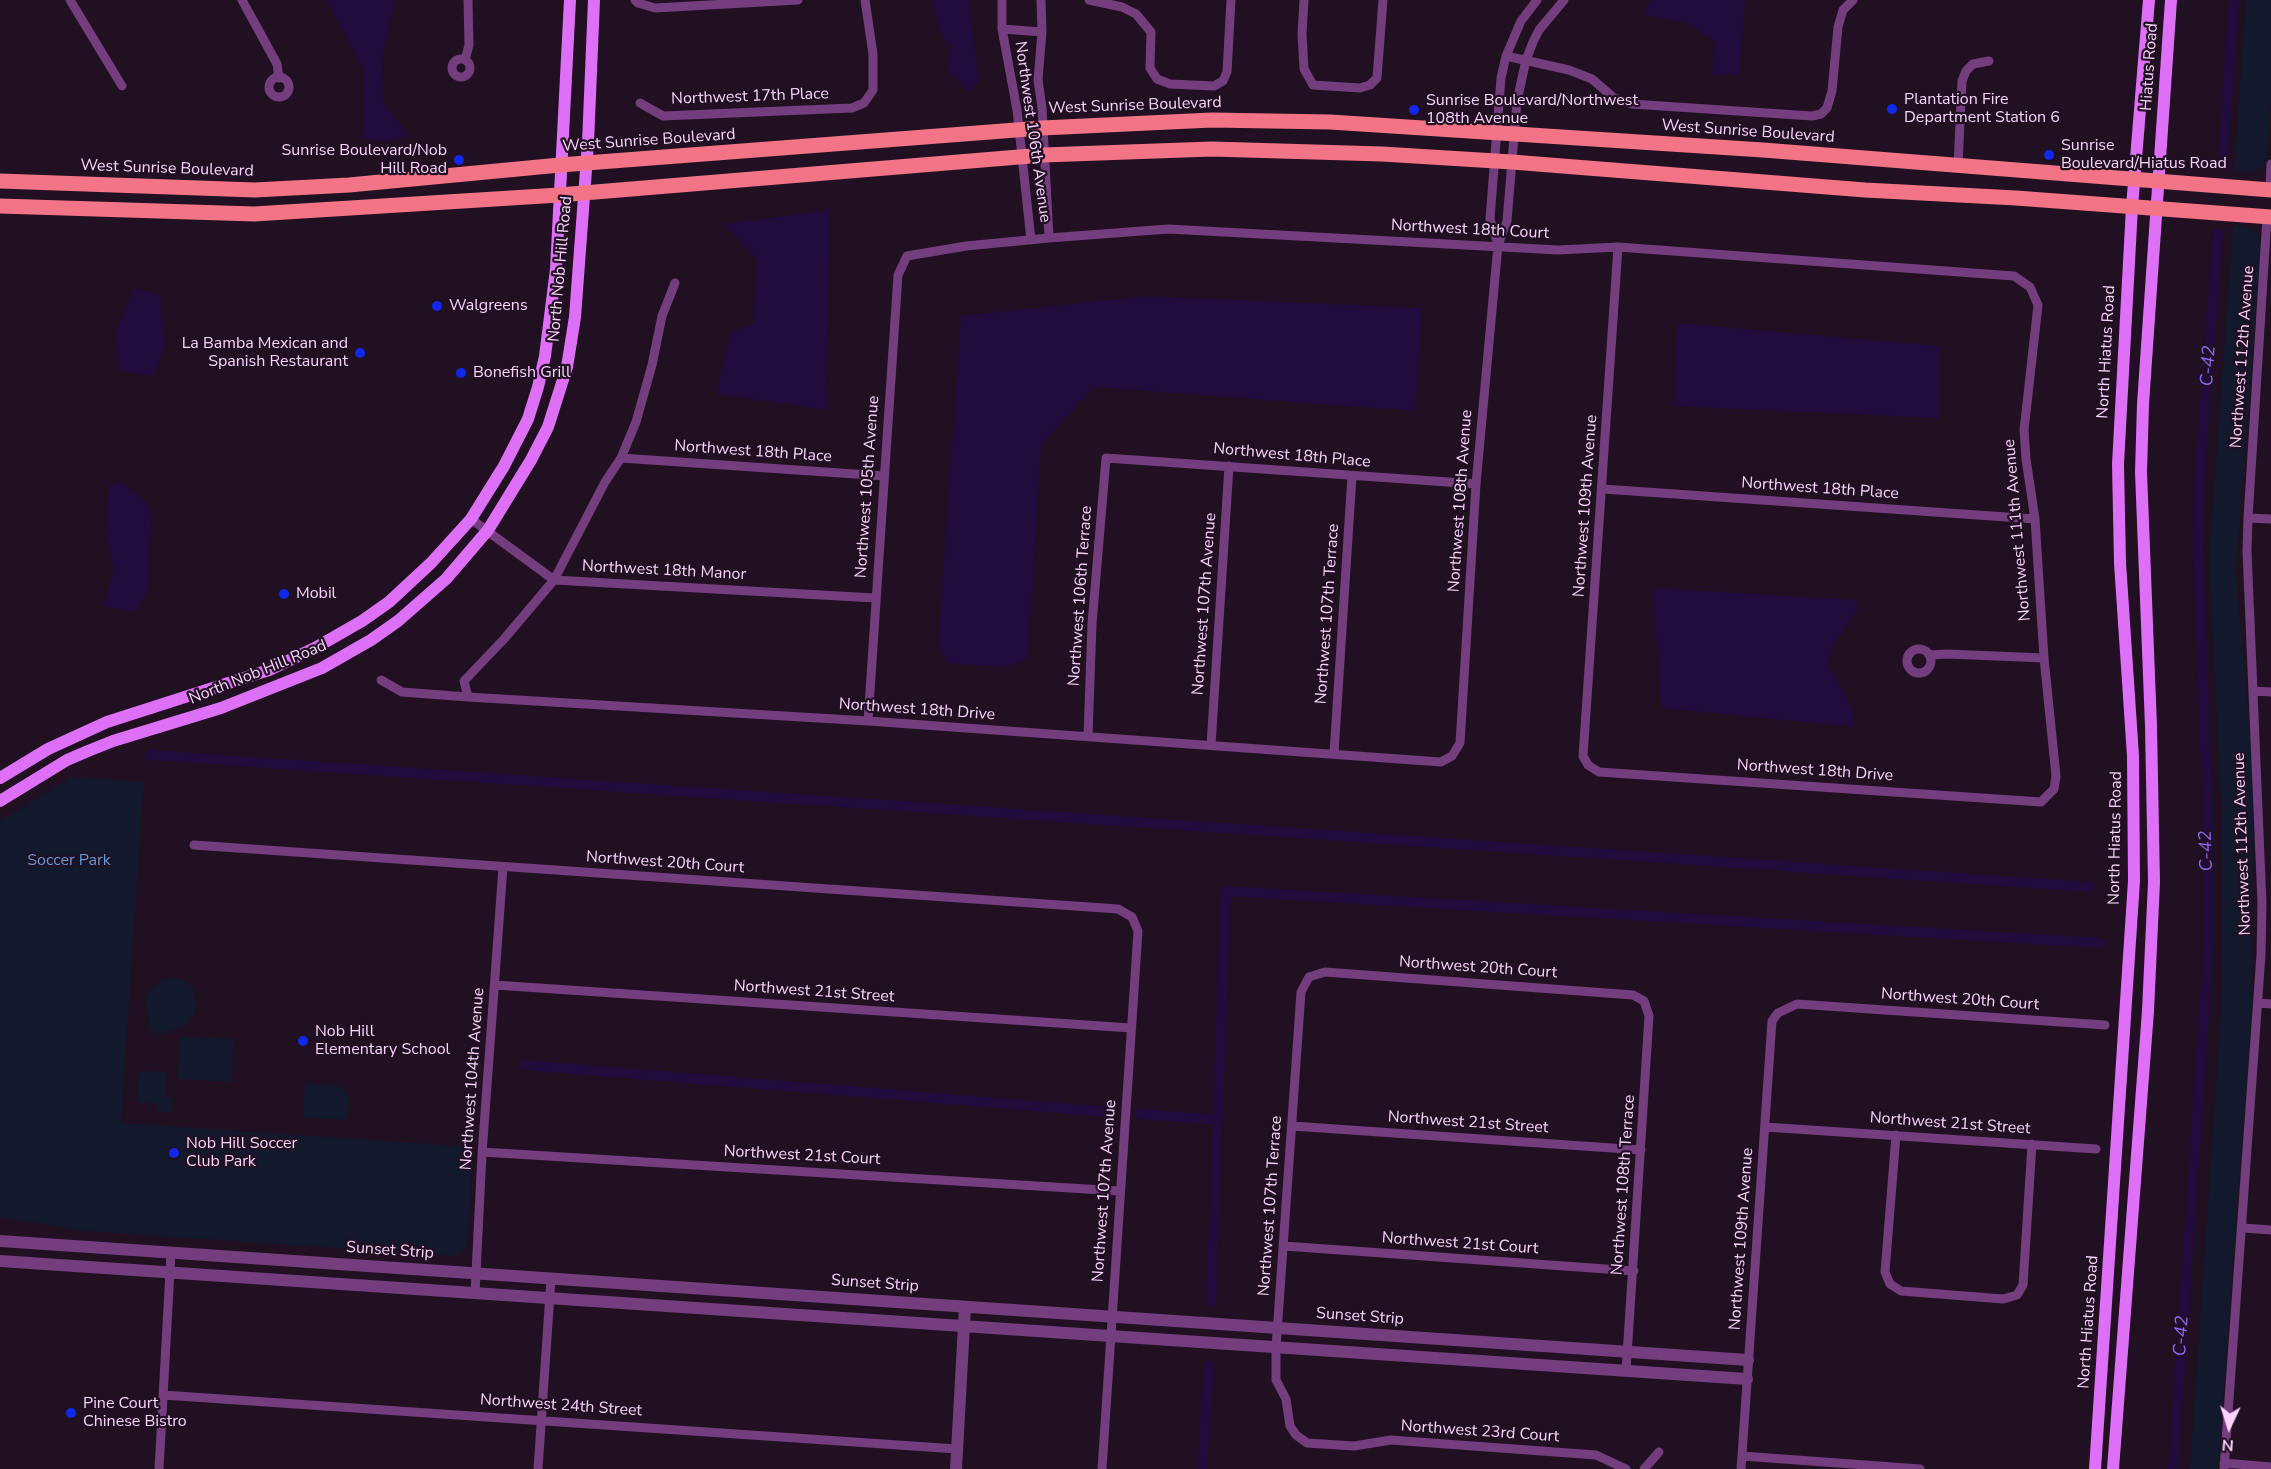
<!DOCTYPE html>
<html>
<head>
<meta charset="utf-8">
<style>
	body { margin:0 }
	#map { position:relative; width:2271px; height:1469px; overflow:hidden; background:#210f22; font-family:"Nunito Sans",sans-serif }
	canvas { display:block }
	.north { position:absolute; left:2199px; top:1397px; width:60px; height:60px; -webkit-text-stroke:4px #210f22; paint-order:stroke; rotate:184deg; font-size:16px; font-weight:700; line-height:24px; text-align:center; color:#f8d3fc }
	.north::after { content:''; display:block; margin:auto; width:21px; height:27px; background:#f8d3fc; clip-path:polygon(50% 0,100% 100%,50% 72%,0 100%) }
</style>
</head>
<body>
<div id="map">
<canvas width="2271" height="1469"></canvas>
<div class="north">N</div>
</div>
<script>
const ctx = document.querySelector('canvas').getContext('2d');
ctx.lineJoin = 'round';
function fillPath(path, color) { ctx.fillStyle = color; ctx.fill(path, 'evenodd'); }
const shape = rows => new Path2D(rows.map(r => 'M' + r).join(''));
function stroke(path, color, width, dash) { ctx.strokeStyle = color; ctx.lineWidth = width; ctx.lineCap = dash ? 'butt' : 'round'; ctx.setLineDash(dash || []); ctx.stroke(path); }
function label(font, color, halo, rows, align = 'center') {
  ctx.font = font + ' "Nunito Sans",sans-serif'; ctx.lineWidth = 4.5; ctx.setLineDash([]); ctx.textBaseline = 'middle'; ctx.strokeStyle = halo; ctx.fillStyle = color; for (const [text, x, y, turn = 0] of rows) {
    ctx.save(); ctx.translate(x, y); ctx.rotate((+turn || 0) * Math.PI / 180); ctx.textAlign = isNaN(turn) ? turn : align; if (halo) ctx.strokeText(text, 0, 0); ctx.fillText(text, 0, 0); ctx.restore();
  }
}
fillPath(shape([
	[2246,0,2271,0,2271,104,2267,159,2262,167,2251,173,2234,171],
	[2233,226,2247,227,2257,234,2261,241,2236,571,2254,782,2251,1021,2218,1469,2190,1469,2222,996,2222,820,2209,559],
	[71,777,144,782,121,1123,473,1147,467,1247,456,1256,86,1231,0,1217,0,821],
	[176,978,186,982,193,989,197,1007,194,1015,183,1027,160,1035,150,1029,145,997,153,987,163,980],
	[180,1037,234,1039,232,1082,178,1079],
	[139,1071,167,1072,166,1096,173,1098,172,1113,157,1111,157,1104,137,1102],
	[305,1083,340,1086,349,1096,348,1120,303,1117]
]), '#13192c');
fillPath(shape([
	[326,0,395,0,382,59,383,103,411,137,382,141,362,138,364,115,363,68],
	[932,0,968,0,979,80,970,92,947,70,951,47,941,34],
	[1650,0,1745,0,1739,74,1712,75,1715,42,1686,23,1645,15],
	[830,210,826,383,827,410,716,394,731,332,753,323,757,259,723,224],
	[134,288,160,295,165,345,154,376,120,371,116,332],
	[1145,296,1422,308,1415,411,1094,387,1041,445,1028,659,1004,667,948,663,938,646,961,316],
	[1677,323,1939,346,1939,418,1673,406],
	[109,483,123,484,152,508,148,592,136,612,103,606,114,569,105,531],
	[1653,588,1856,600,1857,610,1834,644,1828,663,1853,710,1854,727,1661,708]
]), '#210d3d');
stroke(shape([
	[2223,156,2234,0],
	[150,755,2090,887],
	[524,1065,1110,1112],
	[1138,1114,1218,1120],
	[1211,1302,1226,891,2101,943],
	[1202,1469,1209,1366],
	[2173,1469,2209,942,2209,852,2198,542,2200,470,2218,233]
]), '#210d3d', 10);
stroke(shape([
	[70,0,122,86],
	[242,0,277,64,279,78],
	[635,0,638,3,655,8,798,0],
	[1002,0,1002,29,1017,110,1031,240],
	[1041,0,1042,32,1038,80,1042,108,1049,238],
	[1089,0,1122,7,1136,14,1151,32,1150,68,1157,79,1170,84,1214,86,1223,81,1227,72,1231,0],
	[1304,0,1302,34,1304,69,1313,85,1360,88,1370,85,1377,78,1383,0],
	[1002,29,1042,32],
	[1506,56,1569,70,1592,79,1614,98,1632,104,1812,116,1821,114,1827,108,1832,91,1838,27,1843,10,1853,0],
	'452 68a9 9 0 1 1 18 0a9 9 0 1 1-18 0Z',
	[465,60,469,45,468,0],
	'269 87a10 10 0 1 1 20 0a10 10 0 1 1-20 0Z',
	[640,103,663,116,852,108,864,103,873,90,873,54,865,0],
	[1958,165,1962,81,1966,71,1973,64,1989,61],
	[2270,189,2271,164],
	[1498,245,1490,219,1501,78,1506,56,1521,21,1537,0],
	[621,458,884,476],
	[1603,489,2035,519],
	[2248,518,2271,519],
	[471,519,554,580,875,598],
	'1907 661a12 12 0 1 1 24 0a12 12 0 1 1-24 0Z',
	[1930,655,1947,654,2044,658],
	[381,680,402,692,468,697,868,721,1441,762,1452,756,1460,743,1476,484,1498,245,1507,221,1517,101,1526,60,1533,42,1539,30,1564,0],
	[2253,691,2271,692],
	[468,697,464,681,504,639,554,580,605,482,621,458,636,422,652,365,662,316,675,283],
	[868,721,898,275,907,256,966,246,1049,238,1168,229,1558,250,1618,247,2014,276,2030,287,2038,305,2024,430,2026,459,2035,519,2044,658,2056,776,2054,789,2041,802,1599,772,1588,765,1583,756,1618,247],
	[1088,736,1092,624,1106,458,1476,484],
	[1211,745,1229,466],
	[1334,753,1352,476],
	[194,845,1118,909,1132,917,1138,931,1102,1469],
	[495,985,1131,1028],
	[2259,1003,2271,1004],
	[1292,1126,1641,1150],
	[1765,1127,2096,1149],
	[1896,1135,1885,1272,1890,1284,1901,1291,2003,1299,2017,1295,2023,1285,2032,1144],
	[482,1152,1119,1191],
	[2243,1228,2271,1230],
	[1284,1246,1634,1271],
	[475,1293,482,1154,503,867],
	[1626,1371,1649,1016,1644,1001,1633,995,1325,972,1309,977,1301,992,1276,1347,1276,1380,1286,1399,1290,1426,1296,1435,1307,1443,1354,1446,1391,1440,1596,1455,1626,1469],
	[163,1395,957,1449],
	[1742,1456,1920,1469],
	[2224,1463,2271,1467],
	[159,1469,171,1253],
	[538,1469,551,1279],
	[1644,1469,1659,1452],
	[1741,1469,1772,1021,1778,1013,1797,1004,2105,1025],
	[2224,1469,2261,955,2262,903,2247,551,2248,518,2267,217]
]), '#733d7e', 9);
stroke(shape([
	[0,1241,1748,1360],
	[0,1261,1747,1379],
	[956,1469,965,1307]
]), '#733d7e', 12);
stroke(shape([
	[0,778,48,749,107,722,269,670,315,648,362,621,389,602,431,563,471,519,504,466,528,419,538,387,545,356,556,269,570,0],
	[0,801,67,760,88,751,113,741,221,708,322,668,371,640,398,621,446,579,488,530,531,460,548,427,567,367,575,317,588,143,594,0],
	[2095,1469,2134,881,2133,756,2120,563,2118,464,2132,207,2149,0],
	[2113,1469,2148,1011,2154,882,2151,726,2141,472,2143,404,2171,0]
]), '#dd70f6', 12);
stroke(shape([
	[0,181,255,190,349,185,560,165,1042,128,1212,120,1330,122,1763,150,2271,190],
	[0,206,254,214,559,195,1043,155,1212,149,1382,154,1512,162,1865,190,2016,198,2271,217]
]), '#f47487', 15);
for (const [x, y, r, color] of [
	[1892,109,6,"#0f28ec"],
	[1414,110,6,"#0f28ec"],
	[2049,155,6,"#0f28ec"],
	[459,160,6,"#0f28ec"],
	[437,306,6,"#0f28ec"],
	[360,353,6,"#0f28ec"],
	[461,373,6,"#0f28ec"],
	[284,594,6,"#0f28ec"],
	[303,1041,6,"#0f28ec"],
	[174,1153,6,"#0f28ec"],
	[71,1413,6,"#0f28ec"]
]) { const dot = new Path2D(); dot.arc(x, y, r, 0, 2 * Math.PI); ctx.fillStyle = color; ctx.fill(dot); stroke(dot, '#210f22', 2); }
label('16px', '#f8d3fc', '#210f22', [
	["Hiatus Road",2150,67,-86],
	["Northwest 17th Place",750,97,-2],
	["West Sunrise Boulevard",1135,106,-2],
	["Northwest 106th Avenue",1032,132,82],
	["West Sunrise Boulevard",1748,132,4],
	["West Sunrise Boulevard",649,141,-4],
	["West Sunrise Boulevard",167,169,2],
	["Northwest 18th Court",1470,230,3],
	["North Nob Hill Road",561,269,-85],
	["North Hiatus Road",2107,352,-87],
	["Northwest 112th Avenue",2243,357,-86],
	["Northwest 18th Place",753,452,4],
	["Northwest 18th Place",1292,456,5],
	["Northwest 105th Avenue",868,487,-86],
	["Northwest 18th Place",1820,489,4],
	["Northwest 108th Avenue",1461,501,-86],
	["Northwest 109th Avenue",1586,506,-86],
	["Northwest 111th Avenue",2018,530,-95],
	["Northwest 18th Manor",664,571,3],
	["Northwest 106th Terrace",1081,596,-86],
	["Northwest 107th Avenue",1205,604,-86],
	["Northwest 107th Terrace",1328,614,-86],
	["North Nob Hill Road",258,673,-22],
	["Northwest 18th Drive",917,710,4],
	["Northwest 18th Drive",1815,771,4],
	["North Hiatus Road",2116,838,-89],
	["Northwest 112th Avenue",2243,844,-92],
	["Northwest 20th Court",665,863,4],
	["Northwest 20th Court",1478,968,4],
	["Northwest 21st Street",814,992,4],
	["Northwest 20th Court",1960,1000,4],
	["Northwest 104th Avenue",473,1079,-86],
	["Northwest 21st Street",1468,1123,4],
	["Northwest 21st Street",1950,1124,4],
	["Northwest 21st Court",802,1156,3],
	["Northwest 108th Terrace",1624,1185,-86],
	["Northwest 107th Avenue",1105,1191,-86],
	["Northwest 107th Terrace",1271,1206,-86],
	["Northwest 109th Avenue",1742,1239,-86],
	["Northwest 21st Court",1460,1244,4],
	["Sunset Strip",390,1251,4],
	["Sunset Strip",875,1284,4],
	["Sunset Strip",1360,1317,4],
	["North Hiatus Road",2089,1322,-86],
	["Northwest 24th Street",561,1406,4],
	["Northwest 23rd Court",1480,1432,4]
]);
label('16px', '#f8d3fc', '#210f22', [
	["Plantation Fire",1904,100],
	["Department Station 6",1904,118],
	["Sunrise Boulevard/Northwest",1426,101],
	["108th Avenue",1426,119],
	["Sunrise",2061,146],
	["Boulevard/Hiatus Road",2061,164],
	["Sunrise Boulevard/Nob",447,151,"right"],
	["Hill Road",447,169,"right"],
	["Walgreens",449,306],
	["La Bamba Mexican and",348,344,"right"],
	["Spanish Restaurant",348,362,"right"],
	["Bonefish Grill",473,373],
	["Mobil",296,594],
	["Nob Hill",315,1032],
	["Elementary School",315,1050],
	["Nob Hill Soccer",186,1144],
	["Club Park",186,1162],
	["Pine Court",83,1404],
	["Chinese Bistro",83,1422]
], 'left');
label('16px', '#6499d8', '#210f22', [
	["Soccer Park",69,861]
]);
label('italic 18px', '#8b68f6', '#210f22', [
	["C-42",2209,366,-86],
	["C-42",2207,851,-92],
	["C-42",2182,1336,-86]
]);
</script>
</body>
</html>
